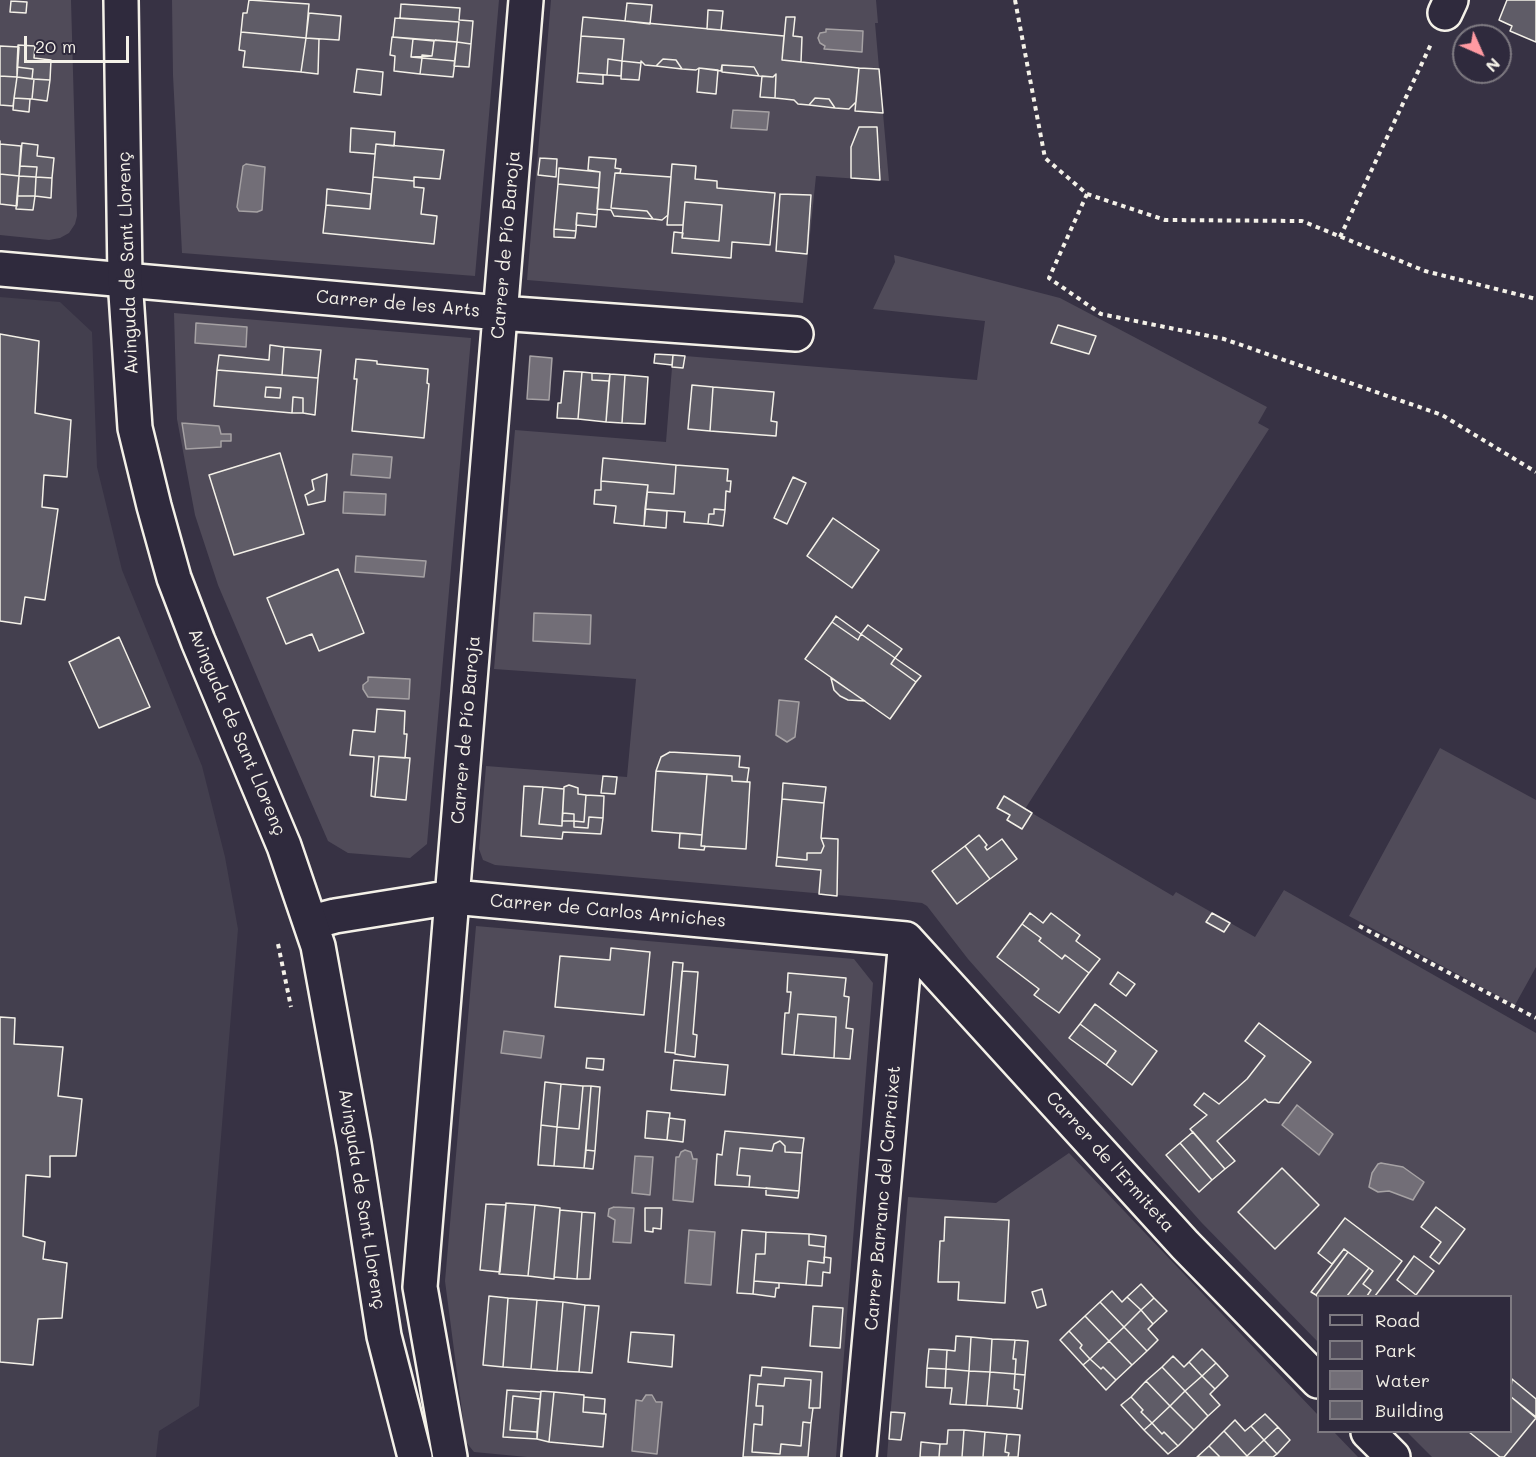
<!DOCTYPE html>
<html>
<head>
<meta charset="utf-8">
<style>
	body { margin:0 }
	#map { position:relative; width:1536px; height:1457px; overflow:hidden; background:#373244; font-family:Mali,sans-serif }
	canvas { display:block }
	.legend { position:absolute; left:1317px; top:1295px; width:195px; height:138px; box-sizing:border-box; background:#2f2a3d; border:2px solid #7e7a81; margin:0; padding:8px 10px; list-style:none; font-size:18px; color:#f4f1e8 }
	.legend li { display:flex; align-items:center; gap:12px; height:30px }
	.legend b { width:30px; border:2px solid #7e7a81 }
	.north { position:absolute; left:1452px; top:24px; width:60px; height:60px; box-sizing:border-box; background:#2f2a3d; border:2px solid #7e7a81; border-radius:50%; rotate:135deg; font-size:16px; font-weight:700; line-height:24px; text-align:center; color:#f4f1e8 }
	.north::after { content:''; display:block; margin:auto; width:21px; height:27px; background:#ff9aa2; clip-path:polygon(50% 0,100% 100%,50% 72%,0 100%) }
	.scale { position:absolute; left:24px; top:36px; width:105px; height:27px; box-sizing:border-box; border:3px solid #f4f1e8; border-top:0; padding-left:8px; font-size:18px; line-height:21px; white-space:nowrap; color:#f4f1e8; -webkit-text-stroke:4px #2f2a3d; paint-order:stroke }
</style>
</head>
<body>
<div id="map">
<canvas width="1536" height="1457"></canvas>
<ul class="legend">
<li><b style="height:8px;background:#2f2a3d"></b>Road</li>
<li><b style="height:16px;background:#504b59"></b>Park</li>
<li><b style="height:16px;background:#726e77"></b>Water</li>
<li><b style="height:16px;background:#5f5c67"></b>Building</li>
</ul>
<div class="north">N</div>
<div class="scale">20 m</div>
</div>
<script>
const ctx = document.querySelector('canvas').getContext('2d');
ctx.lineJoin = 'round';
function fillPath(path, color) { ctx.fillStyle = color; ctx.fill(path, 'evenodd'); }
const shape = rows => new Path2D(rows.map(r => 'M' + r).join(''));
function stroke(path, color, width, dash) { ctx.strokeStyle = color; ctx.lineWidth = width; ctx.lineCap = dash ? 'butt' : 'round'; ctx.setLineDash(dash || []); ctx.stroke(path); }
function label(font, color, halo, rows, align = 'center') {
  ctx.font = font + ' Mali,sans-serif'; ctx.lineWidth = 6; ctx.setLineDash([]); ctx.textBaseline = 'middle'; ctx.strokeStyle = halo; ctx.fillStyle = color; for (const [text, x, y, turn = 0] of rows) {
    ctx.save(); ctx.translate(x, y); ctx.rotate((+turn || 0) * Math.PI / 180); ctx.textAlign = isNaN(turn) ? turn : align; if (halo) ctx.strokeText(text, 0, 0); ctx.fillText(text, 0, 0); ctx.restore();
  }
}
fillPath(shape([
	[0,297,60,302,92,332,97,467,122,570,202,766,225,857,238,929,199,1406,159,1431,156,1457,0,1457]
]), '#433f4e');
fillPath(shape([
	[0,0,71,0,77,216,75,224,69,233,60,238,49,240,0,235],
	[172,0,499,0,475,276,182,253,173,75],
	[551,0,876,0,878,23,875,23,889,181,816,176,803,303,527,280],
	[894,255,1060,298,1267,407,1258,423,1269,429,1025,809,1173,896,1176,892,1255,937,1284,890,1536,1033,1536,1457,1432,1457,1407,1432,1510,1432,1510,1296,1318,1296,1318,1342,1201,1222,968,959,927,906,922,903,894,900,495,865,483,860,479,849,486,766,627,777,636,679,494,669,515,430,666,442,673,355,977,380,985,321,873,309,895,262],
	[174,313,471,338,427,844,410,858,348,853,328,841,266,698,218,585,195,515,177,419],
	[1440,748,1536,800,1536,967,1515,1005,1349,916],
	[476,926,854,959,873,983,836,1457,527,1457,474,1452,466,1442,445,1281],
	[1069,1153,1318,1415,1318,1432,1334,1432,1358,1457,887,1457,908,1197,996,1203]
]), '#504b59');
const water = shape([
	[826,29,863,31,862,52,824,49,825,46,820,43,818,38,820,33,826,32,826,29],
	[733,110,769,112,767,130,731,128,733,110],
	[246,164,265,167,262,210,257,212,239,211,237,207,243,166,246,164],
	[196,323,247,327,246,347,195,343,196,323],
	[530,356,552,358,549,400,527,399,530,356],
	[182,423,219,426,221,434,231,434,231,441,221,441,221,447,186,449,182,423],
	[353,454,392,457,390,478,351,475,353,454],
	[344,492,386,494,385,515,343,513,344,492],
	[356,556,426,561,424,577,355,572,356,556],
	[534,613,591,615,590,644,533,641,534,613],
	[368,677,410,679,409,699,368,697,363,689,363,685,368,681,368,677],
	[779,700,799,702,795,737,787,742,776,735,779,700],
	[504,1031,544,1036,541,1058,501,1053,504,1031],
	[1297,1105,1333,1134,1319,1155,1282,1125,1297,1105],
	[685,1150,691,1152,693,1159,697,1159,693,1202,673,1200,676,1157,679,1157,681,1152,685,1150],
	[635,1156,653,1157,650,1195,632,1193,635,1156],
	[1381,1163,1403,1167,1424,1182,1413,1200,1389,1191,1378,1192,1369,1187,1372,1173,1378,1164,1381,1163],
	[614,1207,634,1208,631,1243,613,1242,615,1220,608,1216,609,1209,614,1207],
	[689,1230,715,1232,711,1285,685,1283,689,1230],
	[646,1395,652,1395,656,1402,662,1402,657,1454,632,1451,636,1400,642,1401,646,1395]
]);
fillPath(water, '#726e77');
stroke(water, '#a6a2a4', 1.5);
const building = shape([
	[249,0,309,4,306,38,241,32,243,13,247,13,249,0],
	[1507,0,1536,0,1536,42,1510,31,1512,26,1499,20,1507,0],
	[11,1,27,2,26,13,10,12,11,1],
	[627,3,652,5,650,24,625,21,627,3],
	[401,4,460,8,459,20,473,21,471,44,457,42,459,22,400,18,401,4],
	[708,10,723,11,721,30,707,29,708,10],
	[309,13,341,16,339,40,306,38,309,13],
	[583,17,784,36,782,60,859,68,856,102,849,109,835,108,829,99,815,98,809,105,798,104,794,100,775,98,776,74,773,77,759,76,754,67,722,65,721,71,699,68,696,70,682,69,676,60,663,59,656,66,645,65,641,61,641,63,622,61,624,39,581,36,583,17],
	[786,17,795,17,793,36,802,37,801,62,782,60,786,17],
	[395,18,459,22,457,42,393,37,395,18],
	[241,32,306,38,301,72,243,67,245,51,239,50,241,32],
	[581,36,624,39,622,61,608,59,607,75,578,73,581,36],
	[392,37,413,39,411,57,422,58,420,74,394,71,395,56,390,55,392,37],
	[306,38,319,39,318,74,301,72,306,38],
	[413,39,434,41,432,56,411,57,413,39],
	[436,40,457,42,455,61,422,58,422,55,432,56,434,41,436,40],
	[457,42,471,44,469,67,454,66,457,42],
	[18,45,35,46,34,58,51,60,50,80,32,79,33,69,17,67,18,45],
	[0,46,19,47,17,77,0,76,0,46],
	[422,58,455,61,453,77,420,74,422,58],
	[608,59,622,61,621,76,607,75,608,59],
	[663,59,676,60,682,69,656,66,663,59],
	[622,61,641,63,639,80,621,79,622,61],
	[722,65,754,67,759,76,722,72,722,65],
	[17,67,33,69,32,79,17,77,17,67],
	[699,68,718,70,716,94,697,92,699,68],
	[859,68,879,69,883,113,855,111,859,68],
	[357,69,383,72,381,95,354,92,357,69],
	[578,73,603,75,603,84,577,82,578,73],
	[776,74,775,98,760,97,762,76,773,77,776,74],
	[0,76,17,77,13,106,0,105,0,76],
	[17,77,34,79,32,99,14,98,17,77],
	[34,79,50,80,47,101,32,99,34,79],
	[14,98,30,99,29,112,13,110,14,98],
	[815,98,829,99,835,108,809,105,815,98],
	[859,127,877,127,880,180,851,178,851,147,859,127],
	[351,128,395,132,394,146,376,144,375,154,350,152,351,128],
	[0,141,0,144,21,146,19,176,0,174,0,141],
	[22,143,38,145,37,156,54,158,52,178,36,177,37,167,20,166,22,143],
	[376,144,444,150,440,179,414,177,414,181,373,177,376,144],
	[589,157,616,159,615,168,621,169,620,173,615,173,611,208,647,211,653,219,614,216,611,210,597,209,600,172,588,170,589,157],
	[540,158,557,159,556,177,538,175,540,158],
	[672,164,696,166,695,179,717,181,717,188,775,193,770,245,732,242,731,258,672,253,674,232,683,233,682,238,719,241,722,205,685,202,683,225,667,225,672,164],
	[20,166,37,167,36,177,19,176,20,166],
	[559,168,600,172,599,188,558,184,559,168],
	[615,173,671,177,668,215,662,220,653,219,647,211,611,208,615,173],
	[0,174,19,176,17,206,0,204,0,174],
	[19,176,36,177,35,196,17,196,19,176],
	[36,177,52,178,51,198,35,196,36,177],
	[373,177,414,181,414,187,424,188,421,214,437,216,434,244,323,233,326,205,370,209,373,177],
	[558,184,599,188,597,215,577,213,576,231,554,229,558,184],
	[327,189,371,194,370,209,326,205,327,189],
	[780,194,811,195,807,254,776,251,780,194],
	[17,196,35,196,33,210,16,209,17,196],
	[685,202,722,205,719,241,682,238,685,202],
	[577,213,597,215,596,227,576,225,577,213],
	[554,229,576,231,575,238,554,237,554,229],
	[1058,325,1096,336,1089,354,1051,343,1058,325],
	[0,334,39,341,35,413,71,420,67,477,44,475,42,507,58,509,45,600,25,597,21,624,0,621,0,334],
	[270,345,284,347,282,375,217,370,219,355,269,360,270,345],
	[284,347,321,350,318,378,282,375,284,347],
	[655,354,673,355,672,365,654,363,655,354],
	[673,355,685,356,683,368,672,367,673,355],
	[356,359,377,361,377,364,428,369,427,383,429,384,424,438,352,431,357,379,354,379,356,359],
	[217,370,318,378,315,415,303,413,303,398,293,397,292,413,214,406,217,370],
	[266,387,281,388,280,398,265,397,266,387],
	[564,371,582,372,578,419,557,418,558,403,561,403,564,371],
	[582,372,592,373,592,380,609,381,606,422,578,419,582,372],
	[592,373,610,374,609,381,592,380,592,373],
	[610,374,625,375,622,423,606,422,610,374],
	[625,375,648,377,645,424,622,423,625,375],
	[692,385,713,387,710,431,688,429,692,385],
	[266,387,281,388,280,398,265,397,266,387],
	[713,387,774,392,771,421,777,422,776,436,710,431,713,387],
	[293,397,303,398,303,413,292,413,293,397],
	[280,453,304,534,234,555,209,475,280,453],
	[603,458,676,465,674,494,647,492,648,485,601,481,603,458],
	[676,465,728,469,727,481,731,481,730,492,726,491,725,510,714,509,714,514,709,514,708,524,684,522,685,512,645,509,647,492,674,494,676,465],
	[327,474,325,501,308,505,305,495,314,490,312,480,327,474],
	[793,477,806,483,787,524,774,518,793,477],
	[601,481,648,485,644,526,614,523,616,506,594,504,595,490,601,490,601,481],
	[645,509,667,511,666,528,644,526,645,509],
	[714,509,725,510,723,526,708,524,709,514,714,514,714,509],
	[833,518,879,550,852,588,807,556,833,518],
	[338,569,364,633,319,651,312,634,286,644,267,598,338,569],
	[836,616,861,634,858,640,832,622,836,616],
	[832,622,858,640,861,634,895,658,891,664,916,682,890,719,805,659,832,622],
	[868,625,902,649,895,658,861,634,868,625],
	[119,637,150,707,99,728,69,662,119,637],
	[895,658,921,676,916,682,891,664,895,658],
	[831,678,865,701,848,700,840,696,834,690,831,678],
	[377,709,405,711,404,734,407,734,405,758,379,756,375,797,371,796,374,757,350,755,353,730,375,732,377,709],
	[670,752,740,756,739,767,749,768,747,782,732,781,732,776,656,771,661,757,670,752],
	[379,756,410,758,406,800,375,797,379,756],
	[656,771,707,774,702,835,652,831,656,771],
	[707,774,732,776,732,781,750,782,746,849,701,846,707,774],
	[603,776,617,777,615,794,601,793,603,776],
	[783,783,826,787,824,803,782,799,783,783],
	[569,785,578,788,578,794,586,795,584,822,574,821,574,814,563,813,562,821,564,787,569,785],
	[524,786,543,787,539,824,562,826,562,821,574,821,574,827,588,828,589,817,603,818,601,834,563,832,562,839,521,836,524,786],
	[543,787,564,789,562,826,539,824,543,787],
	[586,795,604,796,603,818,589,817,588,828,574,827,574,821,584,822,586,795],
	[1004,796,1032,813,1022,829,1007,820,1010,815,997,808,1004,796],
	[782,799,824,803,821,838,824,846,821,853,807,853,807,860,777,857,782,799],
	[563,813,574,814,574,821,562,821,563,813],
	[680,833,702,835,701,846,705,846,704,850,679,848,680,833],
	[979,835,987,845,985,847,987,850,1002,839,1017,859,990,879,965,846,979,835],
	[821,838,838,839,837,896,819,894,821,870,776,866,777,857,807,860,807,853,821,853,824,846,821,838],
	[965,846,990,879,957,904,932,871,965,846],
	[1030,913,1043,923,1051,913,1080,935,1076,941,1100,959,1089,973,1065,955,1062,959,1039,941,1041,938,1022,924,1030,913],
	[1212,913,1230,923,1224,932,1206,922,1212,913],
	[1022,924,1041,938,1039,941,1062,959,1065,955,1089,973,1059,1013,1034,995,1039,989,997,957,1022,924],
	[611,948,650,952,644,1015,555,1007,560,956,610,960,611,948],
	[673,962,683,963,675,1053,665,1052,673,962],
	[682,971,698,972,693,1034,697,1035,695,1057,675,1054,682,971],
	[1118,972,1135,984,1126,996,1110,984,1118,972],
	[788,973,846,978,844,996,849,997,846,1028,853,1029,850,1059,834,1058,836,1017,798,1014,794,1055,782,1054,785,1013,789,1013,791,992,787,992,788,973],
	[1095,1004,1157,1051,1132,1085,1106,1065,1116,1051,1080,1024,1095,1004],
	[798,1014,836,1017,834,1058,794,1055,798,1014],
	[0,1017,15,1018,14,1044,63,1047,58,1096,82,1099,76,1156,50,1156,50,1177,26,1175,23,1236,45,1242,43,1259,67,1263,62,1318,38,1319,33,1365,0,1362,0,1017],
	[1259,1023,1311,1062,1279,1103,1268,1102,1265,1099,1217,1141,1235,1161,1225,1169,1190,1129,1207,1115,1194,1105,1204,1093,1219,1104,1247,1079,1265,1056,1245,1041,1259,1023],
	[1080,1024,1116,1051,1106,1065,1069,1038,1080,1024],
	[587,1058,604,1059,603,1070,586,1068,587,1058],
	[674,1060,728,1065,725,1095,671,1090,674,1060],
	[545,1082,561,1084,557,1127,541,1125,545,1082],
	[561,1084,583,1086,579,1129,557,1127,561,1084],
	[583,1086,591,1086,584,1168,554,1166,557,1127,579,1129,583,1086],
	[591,1086,600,1087,595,1151,586,1150,591,1086],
	[647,1111,670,1113,667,1140,645,1138,647,1111],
	[669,1118,685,1120,683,1142,667,1140,669,1118],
	[541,1125,557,1127,554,1166,538,1165,541,1125],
	[725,1131,804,1138,802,1153,785,1152,785,1146,780,1141,774,1144,772,1151,740,1148,737,1175,750,1176,749,1187,715,1185,717,1154,722,1155,725,1131],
	[1193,1132,1225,1169,1212,1180,1180,1143,1193,1132],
	[780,1141,785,1146,785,1152,802,1153,799,1191,749,1187,750,1176,737,1175,740,1148,772,1151,774,1144,780,1141],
	[1180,1143,1212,1180,1199,1192,1166,1155,1180,1143],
	[586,1150,595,1151,593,1169,584,1168,586,1150],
	[1282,1168,1319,1205,1275,1249,1238,1212,1282,1168],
	[766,1188,799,1191,798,1198,766,1195,766,1188],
	[506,1203,535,1205,528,1276,499,1274,506,1203],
	[486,1204,506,1205,500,1272,480,1270,486,1204],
	[535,1205,560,1208,554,1279,528,1276,535,1205],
	[1436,1207,1465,1229,1439,1264,1430,1257,1441,1242,1421,1227,1436,1207],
	[645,1208,662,1208,661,1229,653,1228,653,1232,645,1231,645,1208],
	[560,1210,582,1212,577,1279,554,1277,560,1210],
	[582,1212,595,1213,590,1279,577,1279,582,1212],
	[945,1217,1009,1220,1005,1303,958,1300,959,1282,938,1282,940,1241,944,1241,945,1217],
	[1345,1218,1402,1261,1375,1296,1367,1296,1371,1290,1363,1284,1373,1271,1369,1268,1344,1249,1332,1264,1318,1253,1345,1218],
	[742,1230,766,1232,765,1254,756,1254,753,1294,737,1293,742,1230],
	[766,1232,809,1234,809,1245,825,1247,824,1263,808,1261,806,1285,754,1281,756,1254,765,1254,766,1232],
	[809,1234,826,1236,825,1247,809,1245,809,1234],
	[1344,1249,1348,1252,1316,1295,1311,1292,1344,1249],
	[1348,1252,1369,1268,1347,1296,1318,1297,1316,1295,1348,1252],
	[1414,1256,1434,1271,1416,1295,1397,1280,1414,1256],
	[824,1257,831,1258,830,1273,823,1272,822,1286,806,1285,808,1261,824,1263,824,1257],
	[1369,1268,1373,1271,1363,1284,1371,1290,1367,1296,1347,1296,1369,1268],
	[754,1281,779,1283,779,1288,776,1288,775,1297,753,1294,754,1281],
	[1141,1284,1154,1298,1141,1310,1127,1297,1141,1284],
	[1042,1289,1046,1305,1037,1308,1032,1292,1042,1289],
	[1112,1291,1122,1302,1127,1297,1141,1310,1124,1327,1100,1302,1112,1291],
	[489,1296,508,1298,503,1367,483,1365,489,1296],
	[508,1298,537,1300,531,1369,503,1367,508,1298],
	[1154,1298,1167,1311,1153,1324,1141,1310,1154,1298],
	[537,1300,563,1302,557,1371,531,1369,537,1300],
	[563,1302,585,1305,579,1372,557,1371,563,1302],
	[1100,1302,1124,1327,1109,1341,1085,1316,1100,1302],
	[585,1305,599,1306,592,1373,579,1372,585,1305],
	[813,1306,843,1308,840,1348,810,1346,813,1306],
	[1141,1310,1153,1324,1148,1329,1158,1340,1147,1351,1124,1327,1141,1310],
	[1085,1316,1109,1341,1090,1359,1080,1348,1082,1345,1069,1331,1085,1316],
	[1124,1327,1147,1351,1132,1365,1109,1341,1124,1327],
	[1069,1331,1082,1345,1080,1348,1090,1359,1083,1365,1060,1340,1069,1331],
	[631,1332,674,1335,672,1367,628,1362,631,1332],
	[956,1336,971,1337,969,1371,946,1369,947,1350,955,1351,956,1336],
	[971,1337,992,1339,990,1372,969,1371,971,1337],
	[992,1339,1015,1340,1013,1359,1016,1359,1015,1374,990,1372,992,1339],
	[1015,1340,1028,1341,1025,1375,1015,1374,1016,1359,1013,1359,1015,1340],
	[1109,1341,1132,1365,1116,1380,1103,1367,1101,1369,1090,1359,1109,1341],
	[929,1349,947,1350,946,1369,927,1368,929,1349],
	[1202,1349,1216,1363,1202,1376,1189,1362,1202,1349],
	[1173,1356,1184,1367,1189,1362,1202,1376,1185,1391,1162,1367,1173,1356],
	[1090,1359,1101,1369,1103,1367,1116,1380,1106,1390,1083,1365,1090,1359],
	[1216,1363,1228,1376,1215,1389,1202,1376,1216,1363],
	[762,1367,822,1372,820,1408,809,1408,811,1380,785,1378,784,1386,758,1384,756,1406,763,1406,762,1425,754,1424,752,1452,780,1454,781,1444,801,1446,803,1422,811,1423,808,1457,743,1457,750,1375,761,1376,762,1367],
	[1162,1367,1185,1391,1170,1406,1146,1381,1162,1367],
	[927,1368,946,1369,945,1388,926,1387,927,1368],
	[946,1369,969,1371,966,1405,950,1404,952,1388,945,1388,946,1369],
	[969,1371,990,1372,987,1406,966,1405,969,1371],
	[990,1372,1015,1374,1014,1389,1019,1390,1017,1408,987,1406,990,1372],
	[1015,1374,1025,1375,1022,1409,1017,1408,1019,1390,1014,1389,1015,1374],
	[1202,1376,1215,1389,1210,1394,1220,1405,1208,1416,1185,1391,1202,1376],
	[785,1378,811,1380,809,1408,813,1408,811,1423,803,1422,801,1446,781,1444,780,1454,752,1452,754,1424,762,1425,763,1406,756,1406,758,1384,784,1386,785,1378],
	[1512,1379,1536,1399,1536,1417,1510,1396,1512,1379],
	[1146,1381,1170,1406,1152,1423,1141,1412,1143,1410,1131,1397,1146,1381],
	[507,1390,541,1392,540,1399,513,1396,510,1430,537,1432,537,1439,503,1437,507,1390],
	[541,1391,554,1392,549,1442,537,1439,541,1391],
	[1185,1391,1208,1416,1194,1430,1170,1406,1185,1391],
	[554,1392,584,1395,583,1412,606,1414,603,1447,549,1442,554,1392],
	[513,1396,540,1399,537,1432,510,1430,513,1396],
	[1510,1396,1536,1418,1504,1457,1500,1457,1469,1432,1510,1432,1510,1396],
	[584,1397,605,1399,604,1414,583,1412,584,1397],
	[1131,1397,1143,1410,1141,1412,1152,1423,1144,1430,1121,1405,1131,1397],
	[1170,1406,1194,1430,1178,1446,1164,1432,1162,1434,1152,1423,1170,1406],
	[891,1412,905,1413,901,1440,889,1439,891,1412],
	[1265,1414,1278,1427,1264,1440,1251,1426,1265,1414],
	[1235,1420,1245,1431,1251,1426,1264,1440,1247,1456,1224,1431,1235,1420],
	[1152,1423,1162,1434,1164,1432,1178,1446,1168,1454,1144,1430,1152,1423],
	[1278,1427,1290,1440,1277,1454,1264,1440,1278,1427],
	[948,1430,964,1430,962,1457,939,1457,940,1444,947,1444,948,1430],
	[964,1430,985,1432,983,1457,962,1457,964,1430],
	[1224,1431,1247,1456,1246,1457,1220,1457,1209,1446,1224,1431],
	[985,1432,1007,1434,1005,1452,1009,1453,1008,1457,983,1457,985,1432],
	[1007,1434,1020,1435,1018,1457,1008,1457,1009,1453,1005,1452,1007,1434],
	[1264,1440,1277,1454,1273,1457,1248,1457,1247,1456,1264,1440],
	[921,1442,940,1444,939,1457,920,1457,921,1442],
	[1209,1446,1220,1457,1197,1457,1209,1446]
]);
fillPath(building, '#5f5c67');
stroke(building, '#f4f1e8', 1.5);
const street = shape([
	[1445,13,1451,0],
	[0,269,500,313,796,334],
	[312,922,335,916,453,897,906,939],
	[906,939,1185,1245,1318,1381],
	[1368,1432,1393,1457],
	[450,1457,420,1287,526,0],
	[859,1457,906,939]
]);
const secondary = shape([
	[121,0,125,279,135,428,154,506,174,578,198,641,284,846,318,946,354,1144,384,1336,415,1457]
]);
stroke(street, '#f4f1e8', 38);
stroke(secondary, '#f4f1e8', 38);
stroke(shape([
	[1015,0,1045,158,1087,194,1049,278,1101,314,1224,339,1442,415,1536,472],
	[1087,194,1165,220,1302,221,1425,271,1536,299],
	[1340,237,1432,42],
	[1359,926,1536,1018],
	[278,944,291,1007]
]), '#f4f1e8', 4, [4.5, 4.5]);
stroke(street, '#2f2a3d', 33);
stroke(secondary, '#2f2a3d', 33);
label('18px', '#f4f1e8', '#2f2a3d', [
	["Carrer de Pío Baroja",506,245,-85],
	["Avinguda de Sant Llorenç",128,263,-92],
	["Carrer de les Arts",398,304,5],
	["Carrer de Pío Baroja",466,730,-85],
	["Avinguda de Sant Llorenç",237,732,67],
	["Carrer de Carlos Arniches",608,911,5],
	["Carrer de l'Ermiteta",1110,1162,48],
	["Carrer Barranc del Carraixet",883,1198,-85],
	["Avinguda de Sant Llorenç",362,1199,81]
]);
</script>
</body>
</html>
